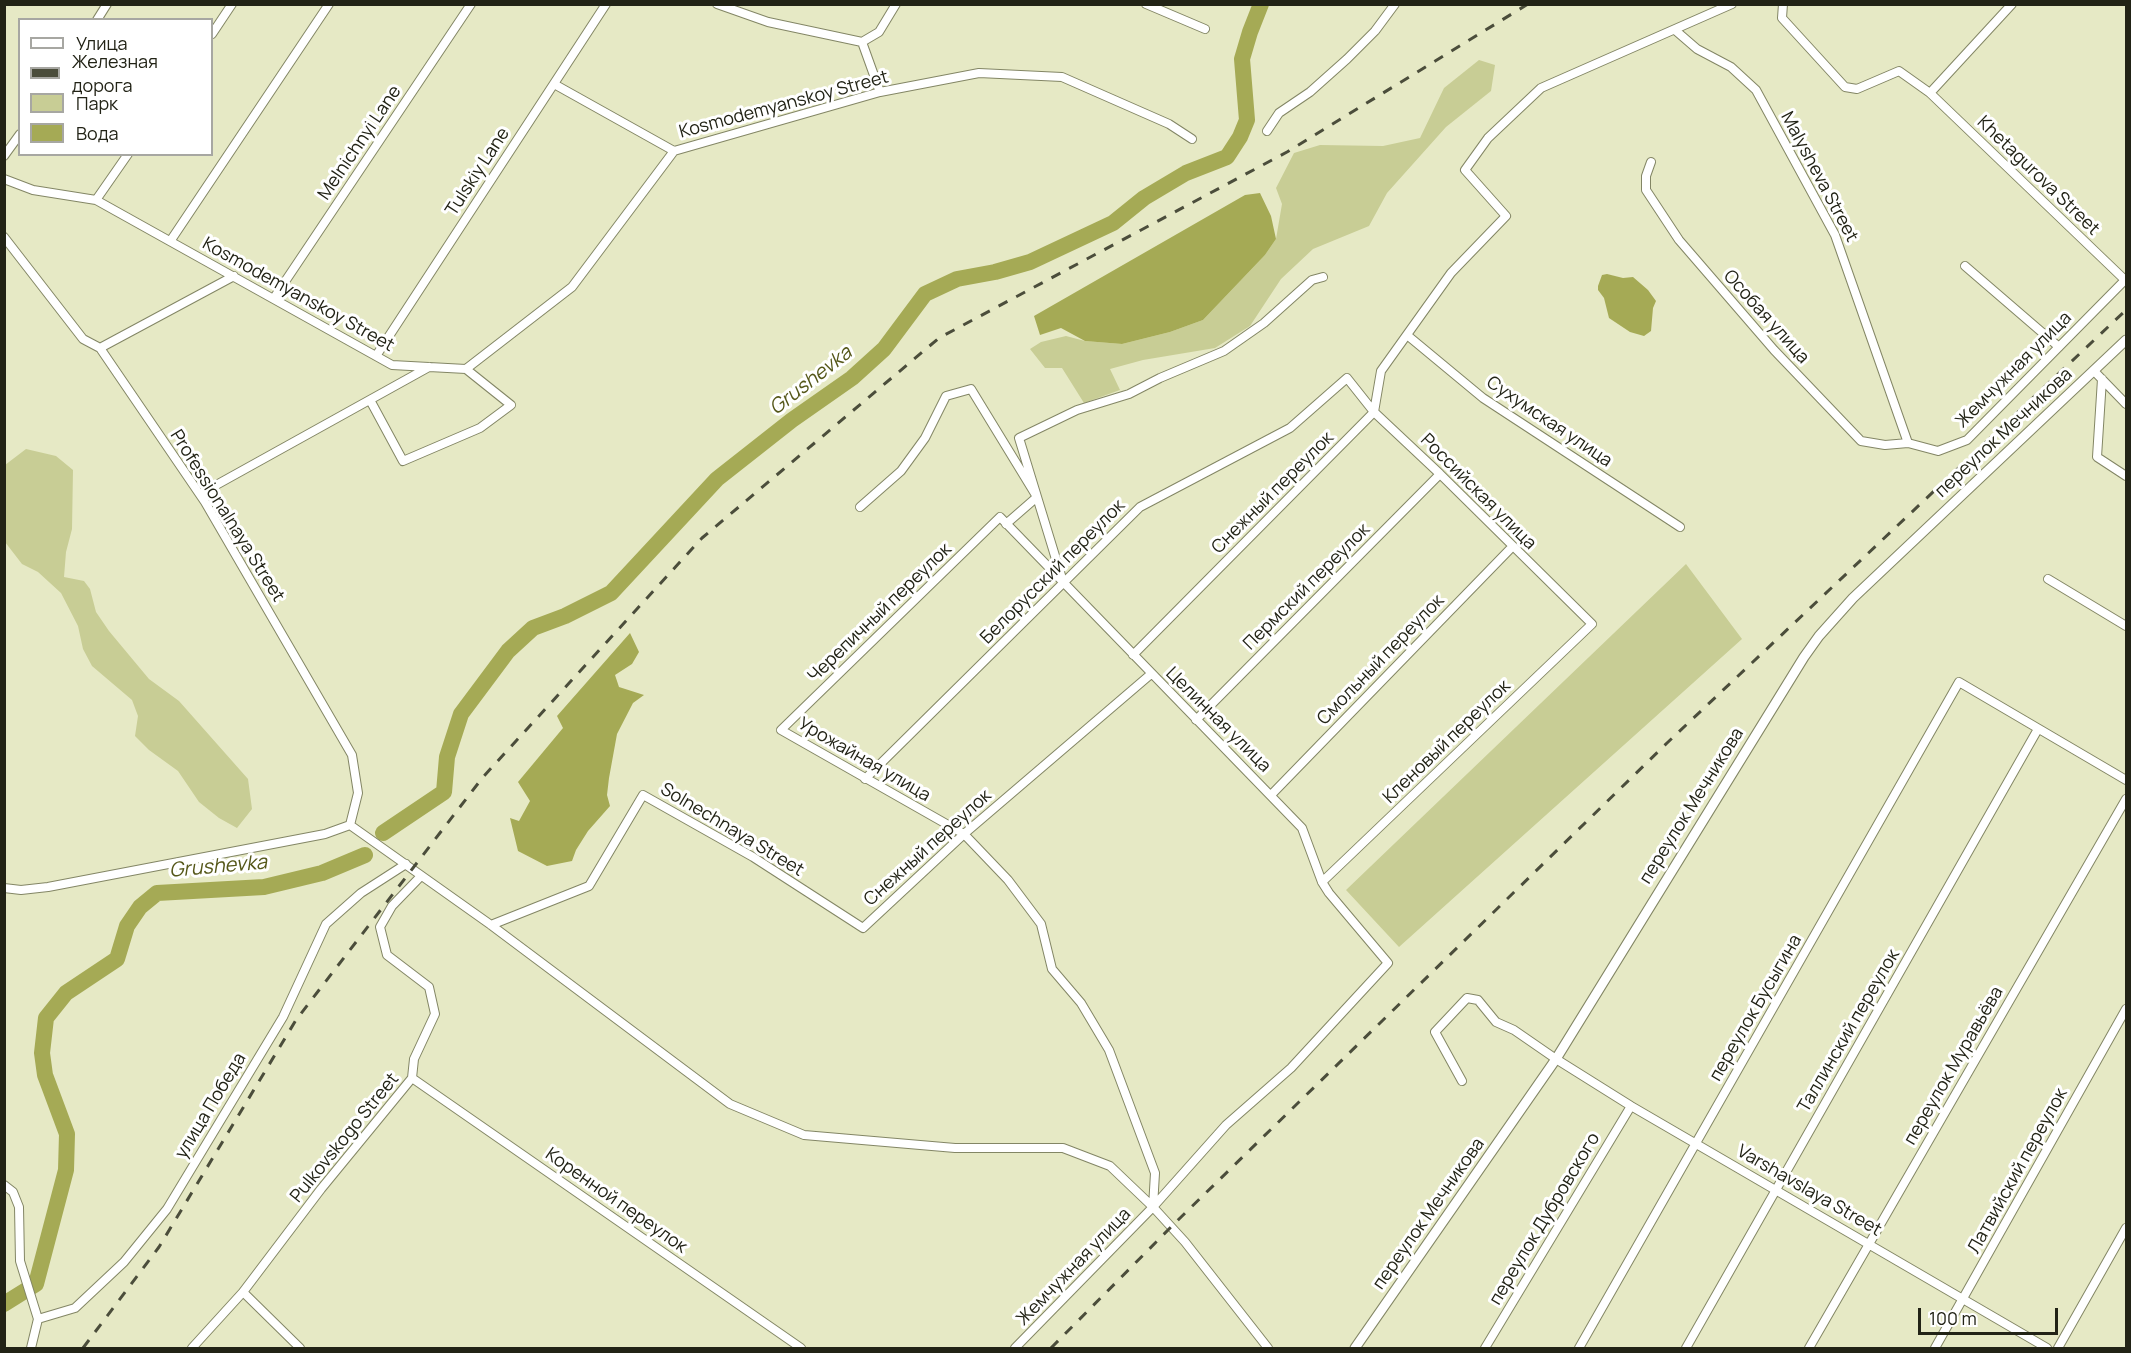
<!DOCTYPE html>
<html>
<head>
<meta charset="utf-8">
<style>
	body { margin:0 }
	#map { position:relative; width:2131px; height:1353px; overflow:hidden; background:#e6e9c5; font-family:Manrope,sans-serif }
	canvas { display:block }
	.frame { position:absolute; inset:0; border:6px solid #222316; pointer-events:none }
	.legend { position:absolute; left:18px; top:18px; width:195px; height:138px; box-sizing:border-box; background:#fff; border:2px solid #a7a7a2; margin:0; padding:8px 10px; list-style:none; font-size:18px; color:#222316 }
	.legend li { display:flex; align-items:center; gap:12px; height:30px }
	.legend b { width:30px; border:2px solid #a7a7a2 }
	.scale { position:absolute; left:1918px; top:1308px; width:140px; height:27px; box-sizing:border-box; border:3px solid #222316; border-top:0; padding-left:8px; font-size:18px; line-height:21px; white-space:nowrap; color:#222316; -webkit-text-stroke:4px #fff; paint-order:stroke }
</style>
</head>
<body>
<div id="map">
<canvas width="2131" height="1353"></canvas>
<div class="frame"></div>
<ul class="legend">
<li><b style="height:8px;background:#fff"></b>Улица</li>
<li><b style="height:8px;background:#4b4d3b"></b>Железная дорога</li>
<li><b style="height:16px;background:#c8cd95"></b>Парк</li>
<li><b style="height:16px;background:#a5aa55"></b>Вода</li>
</ul>
<div class="scale">100 m</div>
</div>
<script>
const ctx = document.querySelector('canvas').getContext('2d');
ctx.lineJoin = 'round';
function fillPath(path, color) { ctx.fillStyle = color; ctx.fill(path, 'evenodd'); }
const shape = rows => new Path2D(rows.map(r => 'M' + r).join(''));
function stroke(path, color, width, dash) { ctx.strokeStyle = color; ctx.lineWidth = width; ctx.lineCap = dash ? 'butt' : 'round'; ctx.setLineDash(dash || []); ctx.stroke(path); }
function label(font, color, halo, rows, align = 'center') {
  ctx.font = font + ' Manrope,sans-serif'; ctx.lineWidth = 6; ctx.setLineDash([]); ctx.textBaseline = 'middle'; ctx.strokeStyle = halo; ctx.fillStyle = color; for (const [text, x, y, turn = 0] of rows) {
    ctx.save(); ctx.translate(x, y); ctx.rotate((+turn || 0) * Math.PI / 180); ctx.textAlign = isNaN(turn) ? turn : align; if (halo) ctx.strokeText(text, 0, 0); ctx.fillText(text, 0, 0); ctx.restore();
  }
}
fillPath(shape([
	[1479,60,1495,65,1491,91,1446,127,1387,193,1369,226,1313,249,1281,279,1250,326,1215,348,1143,360,1110,369,1120,390,1084,403,1062,368,1045,368,1030,349,1041,342,1066,336,1085,341,1122,344,1170,332,1203,320,1265,255,1276,239,1282,204,1276,188,1294,153,1320,145,1383,146,1420,138,1444,88],
	[26,449,56,456,73,470,72,529,66,552,64,577,84,581,90,589,96,612,109,631,149,679,179,701,248,779,252,809,237,828,219,818,199,802,178,771,149,750,135,736,138,716,132,700,92,666,83,649,78,626,61,593,38,572,22,564,5,542,5,465],
	[1686,564,1742,639,1399,947,1346,890]
]), '#c8cd95');
fillPath(shape([
	[1260,193,1271,216,1276,239,1265,255,1203,320,1170,332,1122,344,1085,341,1061,328,1040,335,1034,316,1245,195],
	[1607,274,1623,278,1633,277,1648,290,1656,301,1653,308,1651,331,1644,336,1630,332,1609,318,1604,298,1598,290,1598,286,1602,275],
	[630,633,639,652,632,664,615,675,619,687,644,695,633,703,617,734,609,778,607,795,610,806,588,831,576,850,572,861,547,866,518,851,510,818,519,821,530,801,518,782,563,728,557,716]
]), '#a5aa55');
stroke(shape([
	[383,833,444,792,447,757,461,714,508,651,533,628,565,616,611,593,717,479,792,420,852,378,884,349,925,294,957,279,995,272,1030,262,1113,223,1144,198,1186,173,1227,157,1240,137,1247,120,1242,59,1250,32,1261,4],
	[4,1304,36,1284,66,1170,67,1134,45,1075,42,1053,46,1018,66,993,117,959,127,926,140,907,157,893,264,887,322,873,365,855]
]), '#a5aa55', 16);
const minor = shape([
	[717,4,768,22,862,42,879,32,896,4],
	[1146,4,1205,29],
	[1783,4,1782,18,1845,87,1857,89,1899,71,1930,93,2125,280],
	[97,20,107,4],
	[1675,30,1697,49,1731,67,1756,90,1835,235,1908,443],
	[212,34,232,4],
	[862,42,880,92],
	[554,84,674,151],
	[1930,93,2012,4],
	[1267,131,1279,113,1310,92,1347,59,1375,31,1395,4],
	[4,156,20,134],
	[1651,162,1646,176,1646,190,1679,240,1774,350,1861,441,1885,445,1908,443,1938,451,1967,440,2126,279],
	[4,179,33,190,96,200,392,365,466,369,572,287,674,151,880,92,979,73,1062,77,1169,124,1192,139],
	[96,200,128,154],
	[4,237,83,339,100,348,205,502,352,755,358,793,350,825,491,925,730,1104,804,1135,955,1148,1063,1148,1110,1166,1153,1207,1185,1242,1268,1348],
	[171,240,329,4],
	[1965,266,2059,347],
	[274,298,471,4],
	[1407,335,1483,398,1680,527],
	[100,348,234,276],
	[376,356,606,4],
	[2094,371,2126,404],
	[2102,379,2097,457,2126,476],
	[370,400,403,461,480,428,511,405,466,369],
	[200,494,429,367],
	[860,507,901,471,925,438,946,396,971,389,1037,497,1006,524],
	[2048,579,2126,626],
	[1063,582,1019,438,1077,410,1129,394,1160,378,1224,351,1264,323,1312,280,1323,277],
	[1133,655,1374,412,1381,371,1451,273,1506,216,1465,170,1488,138,1541,88,1732,4],
	[1196,720,1440,474],
	[865,779,1140,507,1290,428,1347,378,1374,412,1440,474,1592,624,1322,882],
	[1271,795,1512,547],
	[4,888,21,890,48,887,325,834,350,825],
	[491,925,589,886,643,795,753,857,863,928,964,834,1151,674],
	[412,1078,801,1348],
	[1462,1081,1435,1032,1467,998,1478,1000,1496,1022,1514,1030,1556,1059,1631,1106,2047,1348],
	[4,1185,13,1192,19,1207,20,1261,38,1319],
	[243,1292,300,1348],
	[31,1348,38,1319,75,1308,124,1262,167,1209,283,1017,326,924,361,893,406,864],
	[192,1348,243,1292,321,1189,412,1078,414,1059,435,1014,429,987,387,955,380,927,392,906,421,876],
	[1015,1348,1153,1207,1226,1125,1291,1068,1388,963,1329,893,1322,882,1302,828,1000,517,781,730,964,834,1008,880,1041,924,1052,969,1081,1003,1109,1050,1155,1173,1153,1207],
	[1485,1348,1631,1106],
	[1579,1348,1959,682,2126,780],
	[1686,1348,2038,729],
	[1809,1348,2126,799],
	[1935,1348,2126,1009],
	[2058,1348,2126,1228]
]);
const tertiary = shape([
	[1355,1348,1556,1059,1804,657,1819,636,1853,598,2126,340]
]);
stroke(minor, '#838665', 10);
stroke(tertiary, '#838665', 11);
stroke(minor, '#fff', 8);
stroke(tertiary, '#fff', 9);
stroke(shape([
	[83,1348,159,1247,296,1020,483,777,702,538,939,338,1287,152,1528,4],
	[1051,1348,1177,1221,1667,743,2126,310]
]), '#4b4d3b', 3, [10, 10]);
label('18px', '#222316', '#fff', [
	["Kosmodemyanskoy Street",784,105,-15],
	["Melnichnyi Lane",360,143,-56],
	["Tulskiy Lane",478,172,-57],
	["Khetagurova Street",2038,176,44],
	["Malysheva Street",1819,177,62],
	["Kosmodemyanskoy Street",298,295,29],
	["Особая улица",1766,317,48],
	["Жемчужная улица",2014,370,-45],
	["Сухумская улица",1549,422,34],
	["переулок Мечникова",2004,433,-43],
	["Российская улица",1478,492,45],
	["Снежный переулок",1273,493,-45],
	["Professionalnaya Street",227,516,58],
	["Белорусский переулок",1053,572,-45],
	["Пермский переулок",1307,587,-45],
	["Черепичный переулок",880,613,-44],
	["Смольный переулок",1381,660,-46],
	["Целинная улица",1218,720,45],
	["Кленовый переулок",1447,742,-44],
	["Урожайная улица",864,760,30],
	["переулок Мечникова",1692,806,-58],
	["Solnechnaya Street",732,830,31],
	["Снежный переулок",928,848,-42],
	["переулок Бусыгина",1756,1008,-60],
	["Таллинский переулок",1849,1031,-60],
	["переулок Муравьёва",1954,1066,-60],
	["улица Победа",211,1106,-59],
	["Pulkovskogo Street",345,1138,-51],
	["Латвийский переулок",2018,1171,-61],
	["Varshavslaya Street",1809,1191,30],
	["Коренной переулок",616,1201,35],
	["переулок Мечникова",1429,1214,-55],
	["переулок Дубровского",1545,1219,-59],
	["Жемчужная улица",1074,1267,-46]
]);
label('italic 20px', '#555719', '#fff', [
	["Grushevka",811,381,-38],
	["Grushevka",218,867,-5]
]);
</script>
</body>
</html>
